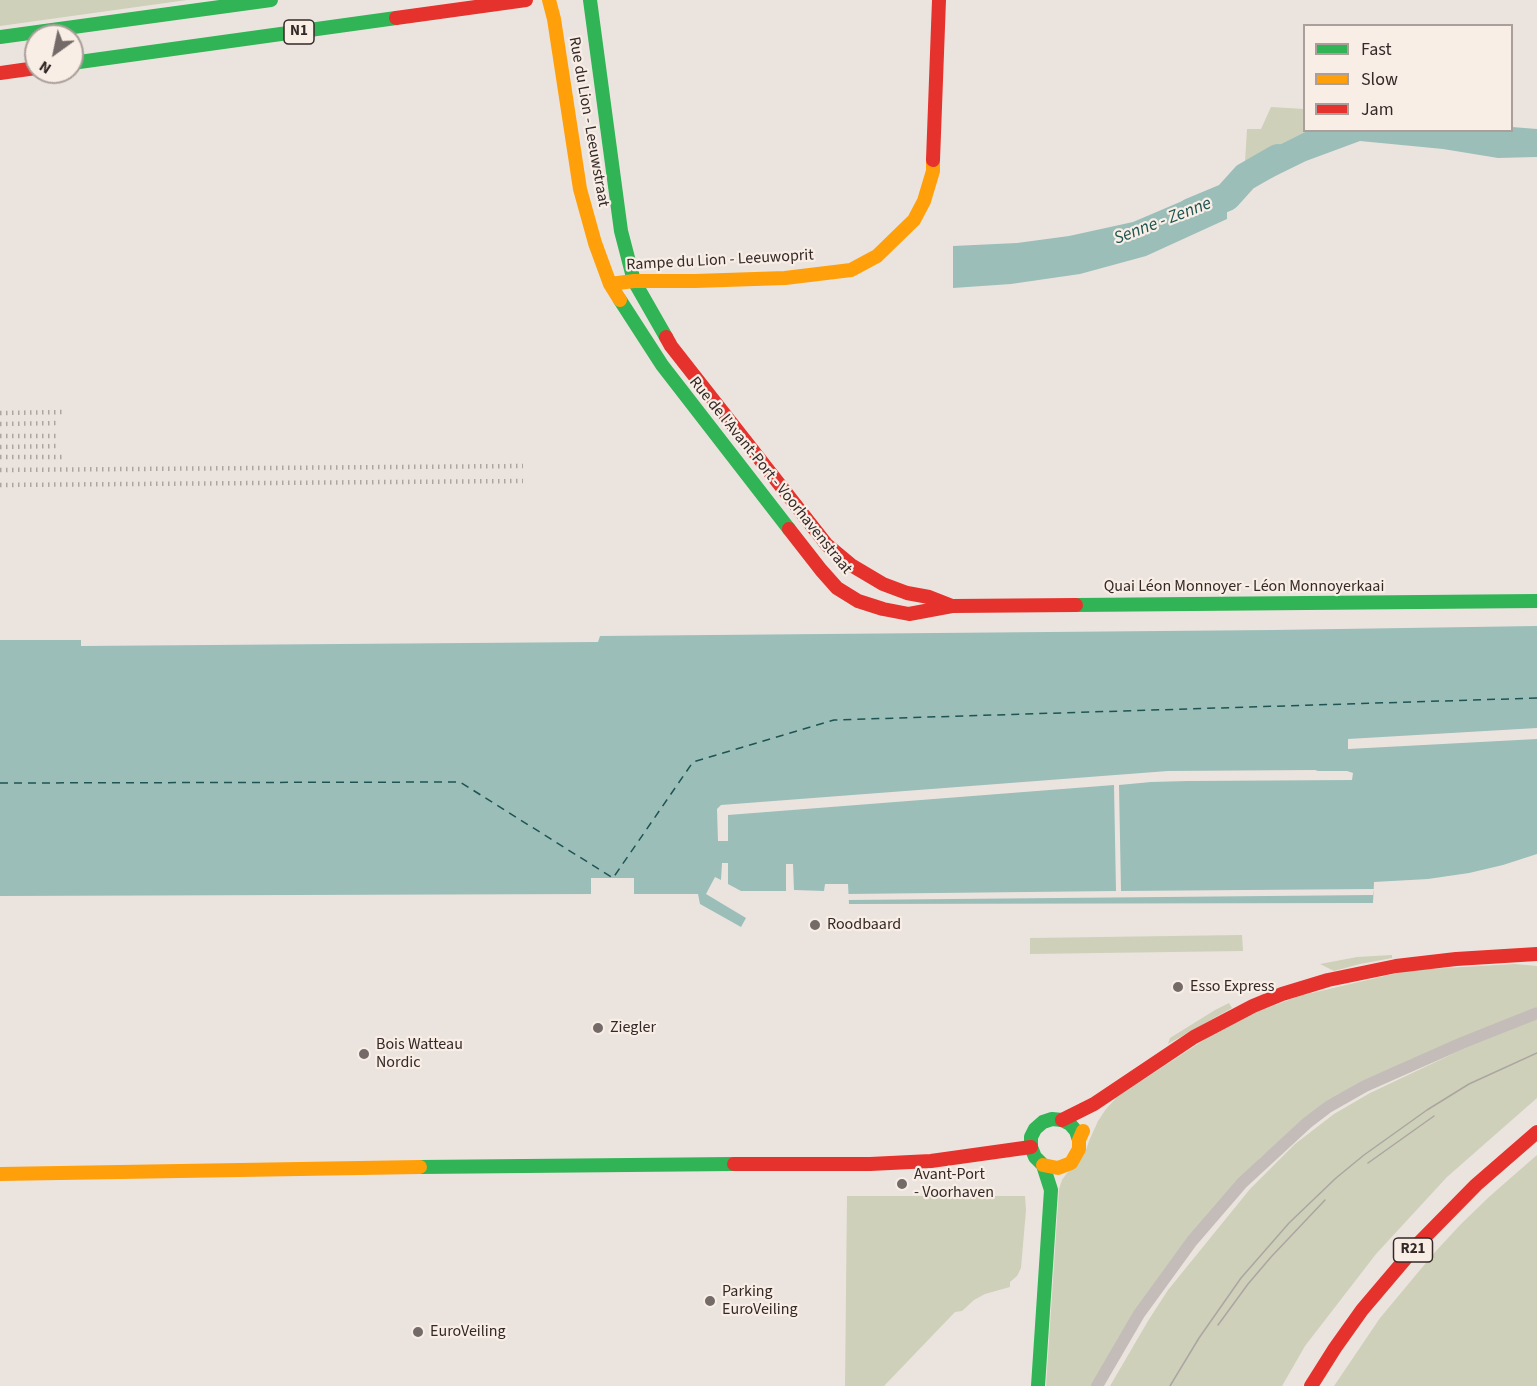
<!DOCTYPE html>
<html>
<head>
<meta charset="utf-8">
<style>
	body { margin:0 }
	#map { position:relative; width:1537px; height:1386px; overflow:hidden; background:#ebe4de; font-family:"Source Sans 3",sans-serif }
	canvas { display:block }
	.legend { position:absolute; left:1303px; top:24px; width:210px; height:108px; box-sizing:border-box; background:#f8eee6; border:2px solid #aa9f9a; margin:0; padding:8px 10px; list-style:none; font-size:18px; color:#342927 }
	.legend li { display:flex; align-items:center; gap:12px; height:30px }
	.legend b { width:30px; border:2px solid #aa9f9a }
	.north { position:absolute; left:24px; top:24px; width:60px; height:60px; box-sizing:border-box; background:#f8eee6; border:2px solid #aa9f9a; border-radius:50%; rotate:213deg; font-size:16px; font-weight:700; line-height:24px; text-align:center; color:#342927 }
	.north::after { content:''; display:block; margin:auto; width:21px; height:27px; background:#746a67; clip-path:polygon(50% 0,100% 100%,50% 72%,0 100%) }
</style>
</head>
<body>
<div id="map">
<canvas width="1537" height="1386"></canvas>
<ul class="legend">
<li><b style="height:8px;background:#30b455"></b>Fast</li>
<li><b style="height:8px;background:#ff9f0a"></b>Slow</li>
<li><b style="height:8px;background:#e5322d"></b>Jam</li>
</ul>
<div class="north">N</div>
</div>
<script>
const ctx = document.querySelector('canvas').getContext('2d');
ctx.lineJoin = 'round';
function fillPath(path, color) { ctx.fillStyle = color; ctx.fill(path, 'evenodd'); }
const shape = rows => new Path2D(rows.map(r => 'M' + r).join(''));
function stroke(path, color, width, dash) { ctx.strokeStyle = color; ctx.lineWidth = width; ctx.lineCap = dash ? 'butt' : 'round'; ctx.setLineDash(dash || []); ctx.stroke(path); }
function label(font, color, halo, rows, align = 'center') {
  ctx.font = font + ' "Source Sans 3",sans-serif'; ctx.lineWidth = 4.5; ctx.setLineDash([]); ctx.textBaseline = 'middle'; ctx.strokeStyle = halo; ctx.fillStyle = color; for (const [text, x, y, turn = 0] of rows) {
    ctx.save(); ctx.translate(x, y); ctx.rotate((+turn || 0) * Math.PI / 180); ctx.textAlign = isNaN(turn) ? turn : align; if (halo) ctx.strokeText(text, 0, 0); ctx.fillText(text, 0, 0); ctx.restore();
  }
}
fillPath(shape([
	[0,0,187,0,0,26],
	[1271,107,1304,109,1304,130,1307,131,1245,162,1247,129,1261,129],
	[1242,935,1243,951,1030,954,1030,938],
	[1392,955,1392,958,1360,964,1334,971,1320,964,1357,957],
	[1515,964,1537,966,1537,1007,1362,1081,1325,1103,1260,1158,1091,1386,1046,1386,1059,1189,1062,1180,1067,1173,1086,1150,1089,1141,1098,1121,1106,1109,1117,1097,1207,1038,1257,1012,1299,996,1410,970],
	[1229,1003,1232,1008,1168,1044,1170,1038,1215,1010],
	[1537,1019,1537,1098,1447,1177,1376,1254,1305,1346,1282,1386,1110,1386,1148,1321,1168,1290,1250,1189,1295,1144,1334,1114,1370,1093,1465,1048],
	[1537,1155,1537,1386,1334,1386,1380,1318,1435,1252,1461,1224,1490,1196],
	[847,1196,1025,1196,1026,1210,1021,1268,1017,1276,1010,1282,1010,1287,985,1294,974,1300,962,1311,955,1312,884,1386,845,1386]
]), '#ced0b9');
fillPath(shape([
	[1512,127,1537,129,1537,157,1498,158,1443,149,1360,141,1306,161,1263,182,1246,192,1245,162,1307,131,1512,130],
	[1227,182,1227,219,1146,256,1080,274,1011,284,953,288,953,246,1017,243,1069,236,1133,222],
	[1537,626,1537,854,1503,865,1469,873,1428,879,1374,882,1373,903,849,904,848,884,825,884,824,891,794,890,793,864,786,864,786,891,741,891,728,884,728,863,722,863,721,880,715,877,706,894,746,918,741,927,700,904,698,894,634,894,634,878,591,878,591,894,0,896,0,640,81,640,81,646,598,642,600,636,1273,630]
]), '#9bbeb9');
fillPath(shape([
	[1537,728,1537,739,1348,749,1348,739],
	[1315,770,1318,771,1347,771,1353,773,1352,780,1187,781,1151,782,1119,785,1121,891,1374,889,1373,895,848,900,848,894,1116,891,1114,785,728,815,728,841,718,841,717,809,721,805,1168,771]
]), '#ebe4de');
stroke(shape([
	[1191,212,1227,197,1245,177,1278,158]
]), '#9bbeb9', 28);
stroke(shape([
	[0,783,460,782,613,878,693,762,834,720,1537,698]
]), '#1e5452', 1.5, [8, 6]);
stroke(shape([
	[1097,1386,1139,1314,1192,1241,1242,1183,1307,1123,1328,1107,1365,1086,1462,1043,1537,1013]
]), '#c4bcb8', 12);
stroke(shape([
	[590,0,621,231,634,281,666,337],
	[0,37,271,0],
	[72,63,396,18],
	[620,300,662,365,789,529],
	[1076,605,1537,601],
	[420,1167,734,1164],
	[1038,1386,1051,1190,1043,1165,1035,1157,1031,1147,1031,1137,1035,1129,1043,1122,1052,1119,1062,1120,1070,1124,1076,1131,1079,1140]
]), '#30b455', 14);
stroke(shape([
	[549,0,554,19,580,189,595,243,610,284,620,300],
	[610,284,634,281,695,281,785,278,851,270,877,256,914,220,924,201,933,171,933,160],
	[1043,1165,1058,1168,1071,1163,1079,1149,1079,1140,1083,1131],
	[0,1174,420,1167]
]), '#ff9f0a', 14);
stroke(shape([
	[396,18,526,0],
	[0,73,36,68],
	[933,160,939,0],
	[666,337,671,346,827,545,851,565,883,584,907,593,929,597,952,606],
	[789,529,821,570,837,588,858,601,883,609,909,614,952,606,1076,605],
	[1062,1120,1094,1104,1194,1037,1253,1006,1282,994,1328,980,1396,966,1456,959,1537,954],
	[734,1164,870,1164,931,1161,1031,1147],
	[1311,1386,1335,1348,1362,1310,1418,1244,1476,1185,1537,1132]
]), '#e5322d', 14);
stroke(shape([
	[1368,1163,1434,1116],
	[1218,1325,1248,1284,1271,1257,1325,1200],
	[1170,1386,1199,1338,1241,1278,1289,1223,1336,1178,1364,1155,1427,1110,1469,1084,1537,1053]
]), '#aca5a2', 1.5);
stroke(shape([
	[0,413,65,412],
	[0,424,60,423],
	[0,436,59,436],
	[0,447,58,446],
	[0,457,64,457],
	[0,470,523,466],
	[0,485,523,481]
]), '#aca5a2', 4.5, [1.5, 4.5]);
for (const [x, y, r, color] of [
	[815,925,6,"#746a67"],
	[1178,987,6,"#746a67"],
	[598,1028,6,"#746a67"],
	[364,1054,6,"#746a67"],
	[902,1184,6,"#746a67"],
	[710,1301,6,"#746a67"],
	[418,1332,6,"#746a67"]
]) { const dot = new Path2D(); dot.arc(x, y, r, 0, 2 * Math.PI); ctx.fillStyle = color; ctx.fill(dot); stroke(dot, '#f8eee6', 2); }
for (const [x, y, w] of [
	[299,32,30],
	[1413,1250,39]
]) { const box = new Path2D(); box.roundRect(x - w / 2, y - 12, w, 24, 4.5); ctx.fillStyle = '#f8eee6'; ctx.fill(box); stroke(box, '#342927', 1.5); }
label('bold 15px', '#342927', null, [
	["N1",299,32],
	["R21",1413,1250]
]);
label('16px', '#342927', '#f8eee6', [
	["Rue du Lion - Leeuwstraat",588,122,80],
	["Rampe du Lion - Leeuwoprit",720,261,-3],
	["Rue de l'Avant-Port - Voorhavenstraat",770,476,51],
	["Quai Léon Monnoyer - Léon Monnoyerkaai",1244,587]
]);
label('16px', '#342927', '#f8eee6', [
	["Roodbaard",827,925],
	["Esso Express",1190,987],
	["Ziegler",610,1028],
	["Bois Watteau",376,1045],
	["Nordic",376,1063],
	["Avant-Port",914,1175],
	["- Voorhaven",914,1193],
	["Parking",722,1292],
	["EuroVeiling",722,1310],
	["EuroVeiling",430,1332]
], 'left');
label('italic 18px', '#1e5452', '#f8eee6', [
	["Senne - Zenne",1163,222,-21]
]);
</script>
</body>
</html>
